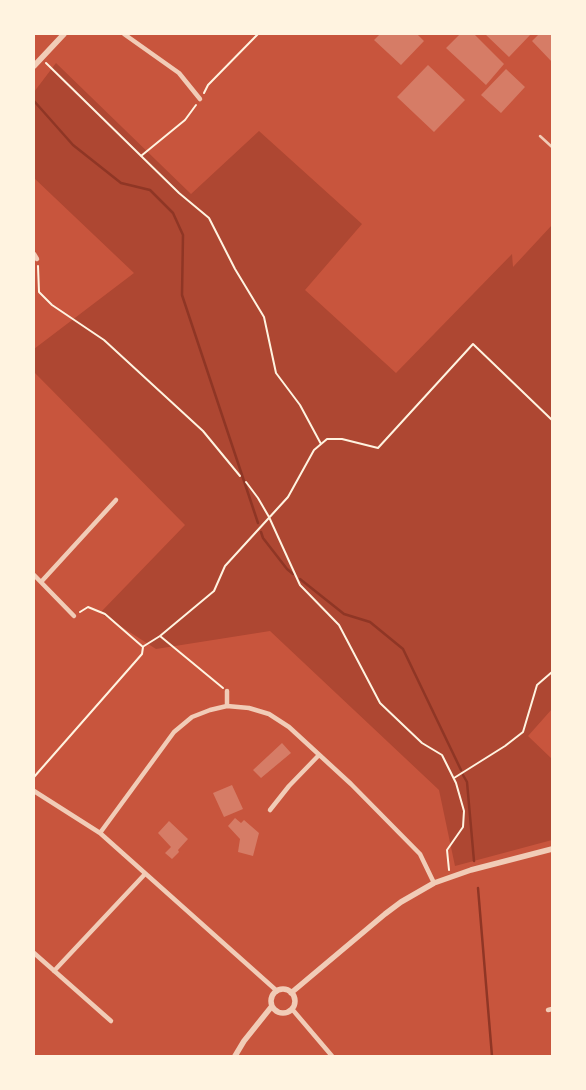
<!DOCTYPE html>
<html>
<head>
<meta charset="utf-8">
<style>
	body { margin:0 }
	#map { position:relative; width:586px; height:1090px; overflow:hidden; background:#c8553d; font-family:Karla,sans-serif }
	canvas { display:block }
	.frame { position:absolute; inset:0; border:35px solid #fff3e0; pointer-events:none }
</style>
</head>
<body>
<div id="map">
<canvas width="586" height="1090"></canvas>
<div class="frame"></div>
</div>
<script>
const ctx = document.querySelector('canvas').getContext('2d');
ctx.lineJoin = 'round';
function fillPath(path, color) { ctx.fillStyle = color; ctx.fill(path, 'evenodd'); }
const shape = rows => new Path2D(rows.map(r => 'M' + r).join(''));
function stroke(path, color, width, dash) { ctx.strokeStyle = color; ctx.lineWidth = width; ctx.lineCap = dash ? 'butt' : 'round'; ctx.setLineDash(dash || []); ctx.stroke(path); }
fillPath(shape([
	[56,63,191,194,259,131,362,224,305,290,396,373,512,254,513,267,552,225,552,709,528,736,552,759,552,840,455,866,439,790,270,631,156,649,100,613,185,525,34,372,34,349,134,273,34,178,34,92]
]), '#ae4732');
stroke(shape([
	[34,101,73,145,121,183,150,190,173,213,183,235,182,295,258,523],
	[261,532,263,538,287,569,293,574],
	[300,579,344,614,370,622,403,649,461,770],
	[463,775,467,782,474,861],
	[478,888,492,1056]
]), '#8f3625', 2.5);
fillPath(shape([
	[380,34,417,34,424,41,401,65,374,40],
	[460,34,474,34,504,64,486,85,446,48],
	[485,34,531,34,509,57],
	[539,34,552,34,552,62,532,41],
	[428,65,465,100,434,132,397,97],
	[506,69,525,87,501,113,481,95],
	[282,743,291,753,261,778,253,770],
	[232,785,243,809,224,817,213,793],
	[235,818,241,823,244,820,259,833,253,856,238,852,240,839,228,826],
	[169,821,188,839,178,850,179,852,172,859,165,853,171,847,158,833]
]), '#d67c66');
stroke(shape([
	[46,63,179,193,209,218,235,269,264,317,276,373,300,405,321,444],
	[204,93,208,85,258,34],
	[141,156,185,120,196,105],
	[38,266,39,292,52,305,104,340,203,431,240,476],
	[246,482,258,498,269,517,300,585,339,625,380,703,422,743,442,755,456,783,464,811,463,827,447,850,449,870],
	[160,636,214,591,225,566,288,497,314,450,327,439,342,439,378,448,473,344,552,420],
	[144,646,160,636,223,688],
	[34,777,142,654,143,647,105,614,88,607,80,612],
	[454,778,505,746,523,732,537,685,552,672]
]), '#fff3e0', 2);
stroke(shape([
	[540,136,552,147]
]), '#f1ccb7', 2.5);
stroke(shape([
	[124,34,179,73,200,99],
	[34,254,37,259],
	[34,575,74,616],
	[41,582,116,500],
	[227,691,227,706],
	[34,791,100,833,277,991],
	[270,810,289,786,319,755],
	[100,833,174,732,192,717,210,710,227,706,249,708,269,714,289,727,351,784,420,854,434,883],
	[34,953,111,1021],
	[54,971,145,874],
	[292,1009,332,1056],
	[548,1010,552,1009]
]), '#f1ccb7', 4.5);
stroke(shape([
	[34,66,64,34],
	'271 1001a12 12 0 1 1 24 0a12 12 0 1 1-24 0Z',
	[291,993,385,914,401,902,434,883,471,870,552,849],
	[235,1056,244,1041,272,1006]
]), '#f1ccb7', 5.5);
</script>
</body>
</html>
